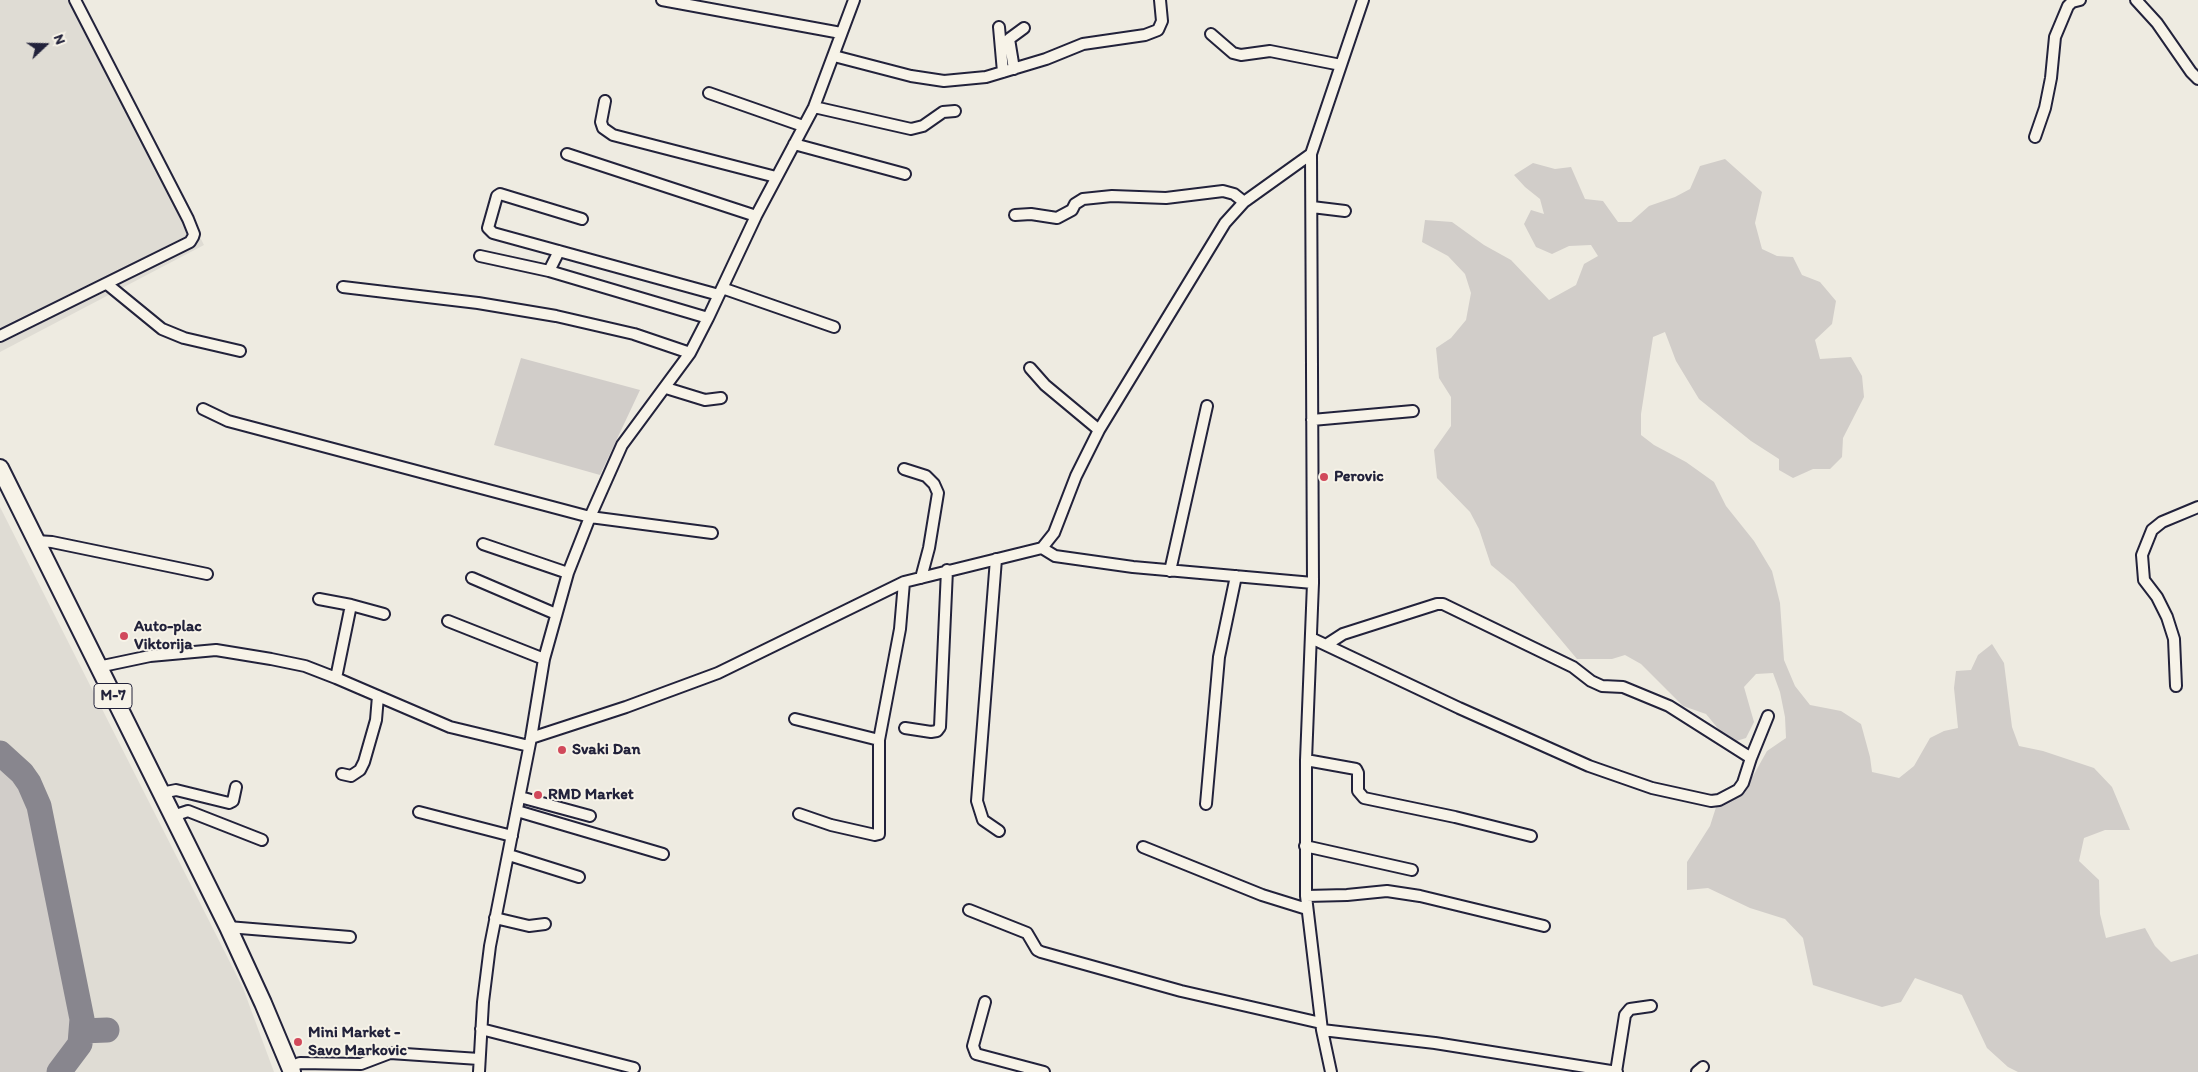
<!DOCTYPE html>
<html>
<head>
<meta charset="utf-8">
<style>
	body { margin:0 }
	#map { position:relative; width:2198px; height:1072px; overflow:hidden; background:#eeebe1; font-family:Itim,sans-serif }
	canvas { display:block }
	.north { position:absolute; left:20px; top:20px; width:50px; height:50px; -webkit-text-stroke:4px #f7f3e8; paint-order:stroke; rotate:69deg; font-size:14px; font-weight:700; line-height:20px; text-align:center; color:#22223b }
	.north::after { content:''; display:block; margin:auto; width:18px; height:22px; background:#22223b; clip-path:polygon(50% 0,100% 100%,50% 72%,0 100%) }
</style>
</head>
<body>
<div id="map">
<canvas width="2198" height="1072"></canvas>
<div class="north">N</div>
</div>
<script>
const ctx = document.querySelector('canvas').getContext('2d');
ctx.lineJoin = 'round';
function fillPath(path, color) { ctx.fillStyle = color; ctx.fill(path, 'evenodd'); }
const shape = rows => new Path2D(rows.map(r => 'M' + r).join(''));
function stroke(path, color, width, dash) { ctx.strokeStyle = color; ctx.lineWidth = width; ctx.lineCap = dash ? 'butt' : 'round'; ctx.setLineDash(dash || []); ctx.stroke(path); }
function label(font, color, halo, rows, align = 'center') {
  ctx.font = font + ' Itim,sans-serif'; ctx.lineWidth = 4; ctx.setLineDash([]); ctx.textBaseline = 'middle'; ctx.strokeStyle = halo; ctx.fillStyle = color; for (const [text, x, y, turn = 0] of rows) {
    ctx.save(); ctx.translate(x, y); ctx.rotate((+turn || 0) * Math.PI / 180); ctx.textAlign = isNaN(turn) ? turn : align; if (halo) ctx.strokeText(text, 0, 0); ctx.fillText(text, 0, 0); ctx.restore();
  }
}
fillPath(shape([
	[0,0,79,0,204,245,0,352],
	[0,507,243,988,274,1072,0,1072]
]), '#dfdcd4');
fillPath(shape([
	[1725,159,1762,192,1755,223,1762,249,1777,256,1793,257,1802,275,1820,282,1836,301,1832,324,1815,340,1820,359,1851,357,1862,376,1864,397,1843,438,1842,457,1830,469,1813,469,1793,478,1779,470,1779,459,1751,441,1699,399,1676,361,1665,332,1653,337,1641,414,1641,435,1654,445,1686,462,1714,482,1726,506,1754,541,1772,571,1780,603,1784,660,1795,686,1810,705,1841,711,1861,724,1870,757,1872,772,1899,778,1914,766,1930,738,1944,731,1958,728,1954,688,1956,671,1971,670,1978,655,1992,644,2004,663,2012,727,2019,746,2043,751,2094,768,2112,787,2130,830,2105,830,2084,838,2079,861,2099,880,2100,914,2106,938,2145,928,2155,946,2171,962,2198,954,2198,1072,2018,1072,2008,1067,1987,1048,1962,995,1915,978,1901,1002,1882,1007,1813,985,1803,938,1785,919,1750,908,1708,888,1687,890,1687,862,1710,826,1718,801,1739,789,1753,776,1767,751,1786,738,1785,717,1780,692,1773,673,1756,674,1744,687,1754,722,1746,738,1730,743,1706,714,1683,706,1641,664,1625,655,1612,659,1577,659,1514,584,1491,565,1479,529,1470,512,1437,478,1434,450,1451,426,1451,397,1439,378,1436,348,1451,338,1466,320,1471,293,1465,274,1448,256,1422,242,1425,220,1452,222,1484,245,1511,260,1549,300,1576,285,1584,264,1598,256,1591,245,1569,246,1552,254,1536,247,1524,224,1531,210,1544,214,1540,199,1525,187,1514,175,1533,163,1555,169,1571,167,1585,199,1603,201,1618,222,1631,222,1649,206,1675,197,1690,189,1700,166],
	[521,358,640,390,600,475,494,445],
	[0,766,24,793,35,822,74,1017,72,1038,46,1072,0,1072]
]), '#d1cdc9');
stroke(shape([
	[0,753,22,773,29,783,39,806,82,1019,80,1044,59,1072],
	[82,1031,107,1030]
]), '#88868e', 25);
const street = shape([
	[662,0,841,33],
	[2136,0,2157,23,2191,72,2198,79],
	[999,27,1003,72],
	[1211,34,1233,53,1241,55,1270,51,1341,65],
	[834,56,911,76,944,81,986,77,1046,59,1083,44,1145,35,1158,30,1162,21,1160,0],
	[1014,69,1009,39,1024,28],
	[709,93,803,126],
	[605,101,601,122,603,128,613,135,776,177],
	[814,107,911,129,923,126,943,112,955,111],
	[2035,137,2045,108,2051,78,2055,37,2068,6,2072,2,2080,0],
	[794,144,905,174],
	[567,154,756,216],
	[1311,154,1313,583,1306,760,1306,896,1322,1030,1331,1072],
	[1312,207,1345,211],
	[1015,215,1031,214,1057,218,1072,210,1075,204,1083,199,1112,196,1166,198,1223,191,1234,194,1244,202],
	[582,219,500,194,497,196,488,228,493,233,719,295],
	[480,256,549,271,708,318],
	[549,271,559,251],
	[107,284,162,329,184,338,240,351],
	[343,287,478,303,556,316,634,334,690,353],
	[722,288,834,327],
	[0,336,190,242,193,237,194,234,188,219,75,0],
	[1030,368,1045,385,1099,430],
	[666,388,705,400,721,398],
	[203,409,228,421,590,517,712,533],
	[1312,420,1413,411],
	[904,469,926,476,934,484,938,493,929,548,921,578],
	[36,541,52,542,207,574],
	[483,544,568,573],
	[1042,548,1055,556,1133,567,1313,583],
	[996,559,977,801,983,820,999,831],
	[1170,571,1207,406],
	[472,578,556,614],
	[319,599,351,605],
	[448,621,544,659],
	[1311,638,1459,708,1589,766,1652,788,1711,801,1719,800,1738,790,1743,783,1751,758],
	[1326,645,1343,634,1437,604,1443,604,1573,667,1591,681,1602,686,1623,687,1669,706,1751,758,1768,716],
	[98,667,150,656,216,650,271,659,305,666,336,678,450,727,529,746],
	[336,678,351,605,384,614],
	[2176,686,2174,639,2167,617,2157,597,2144,580,2142,555,2152,530,2162,522,2198,507],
	[795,719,879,740],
	[905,728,931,732,937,731,940,727,947,570],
	[531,738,626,707,718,673,904,582,1042,548,1054,533,1076,476,1099,430,1225,223,1244,202,1311,154,1363,0],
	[1306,760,1356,769,1358,773,1358,791,1364,798,1455,817,1531,836],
	[342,774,351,776,360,770,364,762,376,720,378,696],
	[161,793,176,790,229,803,233,801,236,787],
	[520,797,590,816],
	[1206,804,1219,657,1236,576],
	[517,811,663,854],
	[419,812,512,836],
	[799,814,831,825,875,835,879,834,879,740,900,629,904,582],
	[173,816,188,811,262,840],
	[1305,846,1412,870],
	[1143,847,1262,895,1307,909],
	[509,855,579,877],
	[1306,896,1347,895,1387,891,1420,896,1544,926],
	[969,910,1027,933,1037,950,1041,952,1181,991,1321,1023],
	[495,918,529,926,545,924],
	[228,927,350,937],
	[985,1002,973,1046,976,1054,1044,1072],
	[481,1029,634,1068],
	[1322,1030,1435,1043,1617,1072],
	[290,1067,300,1063,361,1064,390,1053,479,1059],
	[479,1072,483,1002,490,946,531,738,544,659,568,573,590,517,622,445,690,353,708,318,756,216,814,107,854,0],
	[1616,1072,1625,1015,1630,1009,1651,1006],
	[1697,1072,1703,1067]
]);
const primary = shape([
	[0,468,228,927,263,1003,292,1072]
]);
stroke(street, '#22223b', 14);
stroke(primary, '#22223b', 20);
stroke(street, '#f7f3e8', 10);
stroke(primary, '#f7f3e8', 16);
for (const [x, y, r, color] of [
	[1324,477,5,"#d1495b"],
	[124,636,5,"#d1495b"],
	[562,750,5,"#d1495b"],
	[538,795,5,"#d1495b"],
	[298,1042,5,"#d1495b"]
]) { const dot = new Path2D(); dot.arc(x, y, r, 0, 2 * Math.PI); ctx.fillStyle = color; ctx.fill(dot); stroke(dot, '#f7f3e8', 2); }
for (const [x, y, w] of [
	[113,696,38]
]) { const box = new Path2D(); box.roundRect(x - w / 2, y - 12.5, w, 25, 4); ctx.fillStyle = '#f7f3e8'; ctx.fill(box); stroke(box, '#22223b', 1); }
label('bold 15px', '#22223b', null, [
	["M-7",113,696]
]);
label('bold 16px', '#22223b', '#f7f3e8', [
	["Perovic",1334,477],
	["Auto-plac",134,627],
	["Viktorija",134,645],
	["Svaki Dan",572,750],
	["RMD Market",548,795],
	["Mini Market -",308,1033],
	["Savo Markovic",308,1051]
], 'left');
</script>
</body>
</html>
